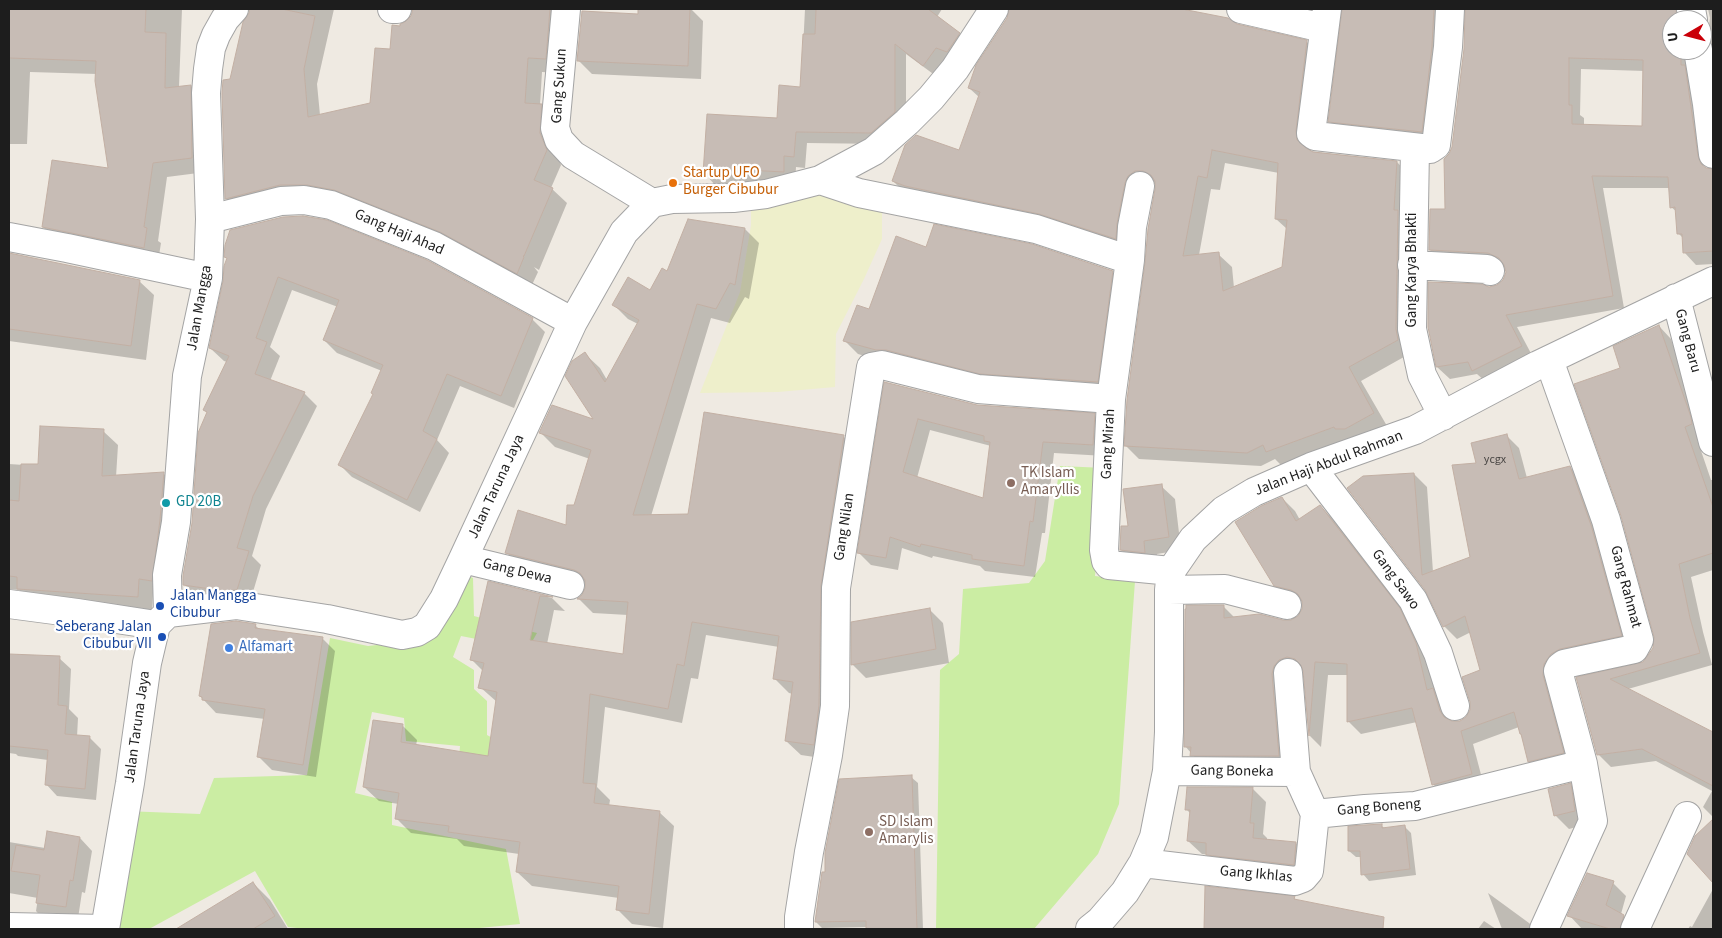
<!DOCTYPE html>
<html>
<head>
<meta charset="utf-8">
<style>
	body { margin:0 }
	#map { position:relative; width:1722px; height:938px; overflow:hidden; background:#efeae2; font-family:"Source Sans 3",sans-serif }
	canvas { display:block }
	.frame { position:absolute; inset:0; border:10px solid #1d1d1d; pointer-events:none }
	.north { position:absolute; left:1662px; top:10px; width:50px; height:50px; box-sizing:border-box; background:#fff; border:1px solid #a5a5a5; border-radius:50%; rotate:262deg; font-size:14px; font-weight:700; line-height:20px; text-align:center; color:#1d1d1d }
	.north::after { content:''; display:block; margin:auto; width:18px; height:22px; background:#ca0009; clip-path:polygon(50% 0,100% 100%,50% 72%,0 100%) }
</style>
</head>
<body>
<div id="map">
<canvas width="1722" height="938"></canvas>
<div class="frame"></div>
<div class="north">U</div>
</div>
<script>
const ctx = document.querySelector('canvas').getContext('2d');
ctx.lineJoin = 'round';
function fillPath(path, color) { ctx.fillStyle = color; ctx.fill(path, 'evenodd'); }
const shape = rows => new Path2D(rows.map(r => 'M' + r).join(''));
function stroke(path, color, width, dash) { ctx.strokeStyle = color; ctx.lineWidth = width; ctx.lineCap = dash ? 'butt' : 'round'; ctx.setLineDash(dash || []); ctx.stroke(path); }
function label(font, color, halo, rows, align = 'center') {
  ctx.font = font + ' "Source Sans 3",sans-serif'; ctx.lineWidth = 4.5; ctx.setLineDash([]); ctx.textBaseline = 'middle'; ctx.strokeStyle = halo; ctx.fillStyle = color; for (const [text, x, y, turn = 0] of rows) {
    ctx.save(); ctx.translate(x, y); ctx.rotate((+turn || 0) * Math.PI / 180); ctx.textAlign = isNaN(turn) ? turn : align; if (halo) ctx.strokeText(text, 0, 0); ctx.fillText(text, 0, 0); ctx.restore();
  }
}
fillPath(shape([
	[841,187,882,206,882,239,864,279,836,334,835,387,778,392,700,393,740,292,751,225,751,211]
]), '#eeefcb');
fillPath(shape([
	[1060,466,1105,468,1095,576,1135,581,1119,804,1098,854,1034,929,936,929,940,670,959,654,963,589,1029,583,1045,561],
	[458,571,473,578,474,616,537,633,528,649,461,636,453,657,474,670,474,689,487,701,487,735,518,752,458,772,460,746,406,741,404,718,372,712,355,793,392,802,392,825,506,849,520,924,469,929,306,929,288,927,255,871,149,929,112,929,125,811,200,814,214,778,307,775,330,638,368,646,404,642]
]), '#cbeda3');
fillPath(shape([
	[9,9,182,9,179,87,191,86,205,100,206,172,167,177,158,241,161,243,158,262,57,241,43,227,109,170,97,74,30,72,27,144,9,144],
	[250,9,334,9,317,84,320,115,371,104,400,27,412,17,414,9,570,9,560,73,542,72,540,105,555,120,554,148,561,165,551,188,567,203,539,270,534,267,538,272,531,287,349,204,240,213,226,199,231,80,250,13],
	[640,9,691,9,703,21,701,79,592,74,578,60,639,15],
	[805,9,942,9,937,17,959,34,971,45,936,76,906,54,906,124,883,144,807,143,805,168,796,167,795,183,757,181,757,188,716,186,705,174,778,120,801,88],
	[1032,9,1180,9,1237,25,1307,42,1320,55,1308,145,1309,151,1397,162,1410,176,1411,353,1361,381,1387,426,1281,465,1275,459,1261,466,1139,459,1126,446,1156,184,1149,184,1129,251,907,195,893,181,960,152,979,97,969,88,1030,13],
	[1225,163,1279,173,1276,219,1287,229,1283,267,1234,288,1232,267,1218,254,1199,255,1211,189,1220,190],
	[1343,9,1453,9,1434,144,1342,134,1330,121],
	[1467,9,1691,9,1688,20,1672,20,1672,50,1700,50,1704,135,1703,175,1713,174,1713,264,1696,265,1684,252,1683,238,1678,233,1677,212,1671,207,1670,188,1603,188,1624,308,1517,327,1534,359,1486,382,1477,374,1450,379,1437,367,1429,327,1489,288,1498,286,1504,281,1507,273,1506,267,1502,265,1442,262,1430,250,1447,210,1450,154,1453,147,1465,49],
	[1581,69,1645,71,1644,128,1584,125,1584,118,1580,115],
	[1708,9,1713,9,1713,47,1711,46,1702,38,1702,34,1709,26,1710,18],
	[745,229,759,243,749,299,745,297,730,323,711,318,651,516,689,515,844,437,858,451,828,759,801,755,786,741,793,694,789,693,775,679,779,647,706,635,698,679,691,678,682,723,605,707,597,787,610,800,609,806,659,812,674,826,663,928,632,924,618,910,619,898,532,886,517,872,519,854,464,846,457,839,411,833,396,818,399,804,379,801,364,787,403,726,417,740,416,746,489,758,497,702,480,687,483,671,471,659,488,583,552,598,565,611,554,610,547,644,624,655,628,615,593,613,579,599,583,596,586,588,586,583,521,567,507,553,567,527,575,506,590,459,555,447,540,432,596,421,585,354,600,368,607,380,638,324,628,319,614,305,650,291,668,273],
	[926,249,1112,272,1125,285,1110,395,889,363,858,354,845,341],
	[9,254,139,281,154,295,146,360,9,341],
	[225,266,532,319,545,332,514,408,460,386,437,440,449,453,420,512,352,477,339,464,374,395,382,371,337,353,324,340,338,307,292,290,270,347,280,356,270,381,304,393,317,406,266,509,252,556,261,565,250,602,197,598,184,584,208,413,204,410,227,362,224,361,210,348,225,281],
	[1659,326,1671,339,1704,437,1697,439,1711,480,1713,480,1713,570,1691,577,1703,632,1712,665,1628,689,1713,733,1713,817,1703,807,1712,791,1656,761,1611,767,1598,754,1577,678,1644,663,1654,648,1655,636,1622,369],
	[886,383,976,406,1094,415,1106,427,1105,456,1054,453,1045,533,1042,533,1035,577,985,571,980,566,933,556,932,558,902,548,898,570,871,565,859,553],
	[930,430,991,446,984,500,917,478],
	[103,431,118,445,116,477,164,474,178,488,166,595,153,593,152,611,32,603,19,590,9,589,9,464,39,466],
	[1506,435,1519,448,1527,478,1570,467,1583,480,1634,648,1563,667,1576,765,1541,774,1529,761,1519,727,1473,744,1484,786,1445,797,1433,784,1417,722,1361,734,1348,721,1348,675,1328,675,1321,747,1310,736,1305,671,1300,670,1291,768,1204,768,1185,746,1223,606,1235,618,1283,621,1291,621,1299,617,1303,609,1303,602,1289,598,1275,585,1282,498,1295,511,1300,520,1320,506,1333,519,1412,622,1445,702,1452,722,1460,722,1468,717,1472,709,1482,671,1471,632,1457,639,1444,626,1426,590,1348,488,1414,474,1427,487,1433,572,1472,557,1478,464],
	[1161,486,1175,499,1181,550,1157,554,1158,566,1135,563,1121,550,1129,527],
	[929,609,943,623,949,663,866,678,852,664],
	[255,625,260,630,322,638,335,651,316,777,272,770,259,757,265,719,216,713,200,696],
	[9,656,59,658,71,669,69,709,78,718,77,737,90,738,101,749,96,800,57,796,46,784,48,760,18,756,16,754,9,753],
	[911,777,918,783,923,929,867,929,867,927,822,928,816,922,827,873],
	[1570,785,1584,798,1588,824,1569,829,1555,815],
	[1188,788,1253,789,1266,802,1263,834,1267,838,1267,840,1296,843,1309,856,1307,877,1220,863,1212,855,1202,854,1188,841,1190,813,1186,809],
	[1713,821,1713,881,1688,854,1696,837],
	[1381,825,1385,829,1405,827,1411,833,1416,875,1369,881,1363,874,1362,857,1356,857,1349,851],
	[80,838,92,851,85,893,82,892,77,925,48,924,36,911,38,898,9,893,9,842,45,848],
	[253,883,270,900,288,929,179,929],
	[1613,883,1626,896,1621,914,1637,929,1582,929,1569,915],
	[1713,889,1713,929,1688,929,1690,926,1692,927],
	[1245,892,1294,898,1298,901,1366,926,1366,929,1244,929],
	[1488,893,1529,923,1536,929,1502,929],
	[1484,921,1496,929,1478,929]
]), '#0003');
const building = shape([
	[9,9,146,9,145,32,166,33,165,88,191,85,192,158,153,163,144,227,147,228,144,248,42,227,52,160,108,168,95,81,96,61,9,58,9,9],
	[249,9,282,9,315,16,304,69,308,117,370,103,375,48,390,49,392,25,400,26,400,24,405,22,411,16,413,9,550,9,546,59,528,58,525,103,542,104,540,133,547,150,534,180,553,188,524,256,523,256,524,257,517,274,440,232,334,190,307,185,280,185,225,199,222,93,223,80,230,79,243,22,249,13,249,9],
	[638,9,690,9,688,66,577,61,582,11,638,14,638,9],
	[816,9,928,9,960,33,947,52,936,48,923,66,895,44,895,112,871,133,796,132,794,157,784,156,784,172,746,170,746,177,703,174,707,114,777,118,779,85,800,87,803,34,815,34,816,9],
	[1009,9,1182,9,1228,18,1237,24,1307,40,1296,131,1297,140,1306,148,1313,152,1397,161,1394,210,1398,210,1396,329,1398,340,1349,367,1374,413,1345,429,1335,429,1334,427,1266,452,1263,445,1247,453,1124,446,1127,400,1145,262,1148,229,1155,189,1155,181,1151,175,1143,171,1135,171,1128,176,1125,183,1117,224,1116,239,1039,214,905,186,892,181,905,145,916,135,959,150,980,92,968,88,976,65,1007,18,1009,9],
	[1212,150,1278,163,1275,219,1287,220,1282,267,1223,291,1219,252,1183,256,1198,176,1207,178,1212,150],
	[1342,9,1434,9,1432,46,1422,132,1328,122,1342,9],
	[1465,9,1676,9,1677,20,1672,20,1672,50,1681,50,1681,65,1685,65,1698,156,1701,164,1706,168,1713,169,1713,251,1683,253,1682,234,1677,234,1675,207,1670,208,1668,177,1592,176,1613,296,1506,315,1522,346,1472,371,1468,362,1436,367,1428,327,1428,282,1482,284,1489,287,1497,285,1503,280,1506,272,1504,265,1499,258,1488,253,1429,250,1430,209,1445,209,1444,159,1449,154,1452,147,1464,49,1465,9],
	[1569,58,1643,60,1642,126,1572,124,1572,105,1569,105,1569,58],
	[303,216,327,220,427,260,533,318,501,396,447,374,423,431,437,439,407,500,338,465,373,394,371,393,383,365,323,340,339,300,278,277,256,338,267,342,255,374,305,392,253,496,237,548,249,551,237,590,225,591,183,585,183,576,192,523,198,433,207,412,203,410,229,356,209,348,223,281,224,266,227,258,224,257,225,245,230,230,283,217,303,216],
	[688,219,745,228,735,285,730,283,716,309,697,304,633,515,688,514,704,412,844,435,821,586,819,705,814,745,785,741,793,682,773,679,779,636,692,622,684,666,677,664,668,709,590,694,583,783,596,784,594,803,660,811,649,914,616,910,619,886,516,872,520,842,448,832,449,826,395,819,399,793,363,787,373,720,403,724,401,742,488,756,497,692,478,688,484,663,470,660,488,581,553,597,540,596,530,640,623,654,628,602,577,599,582,595,585,588,585,580,580,573,574,570,505,553,518,510,566,525,567,505,574,505,591,450,539,433,552,405,593,419,565,376,572,361,585,352,605,382,639,320,612,305,628,277,650,290,662,268,667,271,688,219],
	[934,224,1032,244,1113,271,1098,382,980,374,886,350,876,350,843,341,857,305,869,309,896,236,926,247,934,224],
	[9,253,140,280,131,346,9,329,9,253],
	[1659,325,1691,417,1692,424,1685,427,1713,507,1713,553,1679,564,1690,618,1700,653,1610,679,1713,732,1713,786,1642,749,1597,755,1576,677,1643,662,1653,648,1654,637,1621,516,1574,384,1620,368,1613,346,1659,325],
	[884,382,977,405,1095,413,1093,445,1043,442,1033,522,1030,521,1024,566,972,559,972,555,921,544,920,547,890,537,886,558,857,553,884,382],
	[918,419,984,436,984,441,990,442,983,498,903,472,918,419],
	[40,426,104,429,102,476,164,472,160,520,152,581,139,579,138,597,17,589,17,577,9,576,9,500,19,501,21,464,38,464,40,426],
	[1507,434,1519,479,1570,466,1591,525,1622,636,1560,649,1551,654,1544,664,1543,675,1564,753,1528,762,1521,734,1520,734,1514,712,1461,731,1472,774,1432,785,1412,708,1347,722,1347,664,1315,662,1309,736,1303,671,1301,665,1295,659,1287,657,1279,660,1274,666,1272,674,1279,756,1190,756,1191,747,1184,747,1185,609,1186,609,1186,605,1224,605,1224,618,1259,614,1283,620,1291,620,1298,616,1302,609,1302,601,1298,594,1291,590,1274,586,1235,522,1261,506,1282,497,1296,521,1320,505,1400,608,1416,643,1427,690,1433,688,1440,711,1444,717,1452,721,1460,721,1466,717,1470,710,1470,702,1462,677,1480,670,1465,616,1443,627,1425,590,1347,488,1363,476,1414,473,1422,575,1470,557,1452,465,1476,463,1471,443,1507,434],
	[1162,484,1169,537,1144,541,1145,553,1120,550,1121,526,1128,526,1123,489,1162,484],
	[930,608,936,649,851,665,851,622,930,608],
	[236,621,256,624,255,628,323,637,303,765,257,757,265,709,202,700,202,697,199,696,211,624,236,621],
	[9,654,60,656,58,705,67,706,65,734,90,736,85,789,45,785,48,750,9,746,9,654],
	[912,775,917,929,866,929,866,921,815,922,822,872,825,872,825,853,839,779,912,775],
	[1571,783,1575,811,1554,816,1548,789,1571,783],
	[1187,787,1253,787,1250,823,1254,823,1253,838,1296,842,1294,865,1206,855,1206,843,1187,841,1190,810,1185,810,1187,787],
	[1713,819,1713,883,1687,854,1695,836,1713,819],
	[1382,824,1382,828,1405,825,1410,869,1361,875,1360,851,1348,851,1348,826,1382,824],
	[47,831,80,837,73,881,70,880,66,907,36,903,40,875,11,871,16,845,44,850,47,831],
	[1587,873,1614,881,1606,905,1624,915,1620,929,1610,929,1567,916,1587,873],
	[253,882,275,916,253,929,176,929,253,882],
	[1205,886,1295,896,1294,899,1384,917,1383,929,1204,929,1205,886]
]);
fillPath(building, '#c7bcb5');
stroke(building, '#c2afa3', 1);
const minor = shape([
	[392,9,397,9],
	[566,9,555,128,559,140,573,155,652,203],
	[1241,9,1323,28],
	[1327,9,1311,133,1315,136,1430,149,1436,145,1448,47,1450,9],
	[1691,9,1693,20],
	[1698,50,1707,104,1713,154],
	[1415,148,1412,329,1422,375,1443,416],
	[820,180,859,193,1036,229,1130,260],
	[1140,186,1132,227,1130,260,1111,399,1104,550,1106,561,1109,565,1171,571],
	[210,219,281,201,304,200,331,205,434,246,573,322],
	[9,237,67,248,208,278],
	[1412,265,1487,269,1490,271],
	[1676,298,1713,442],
	[1311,467,1413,600,1438,653,1455,706],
	[463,559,570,585],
	[1169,590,1225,589,1287,605],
	[9,604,77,613,156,625],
	[168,613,167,575,176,522,187,376,208,278,210,219,206,93,208,69,211,48,216,35,225,19,234,9],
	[1288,673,1296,772,1315,814,1365,809,1415,806,1583,764],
	[1167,771,1296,772],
	[1143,863,1295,881,1303,878,1309,871,1315,814],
	[9,927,105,929],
	[105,929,130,783,147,663,156,625,168,613,236,605,327,619,402,635,417,632,427,626,444,599,463,559,573,322,624,232,652,203,672,199,733,198,766,194,820,180,874,151,907,122,931,98,955,69,994,9],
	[799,929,799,917,809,852,828,755,835,706,836,588,871,367,882,365,978,389,1111,399],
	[1090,929,1100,921,1125,892,1143,863,1154,837,1167,771,1169,732,1169,590,1171,571,1193,539,1224,510,1254,492,1311,467,1415,430,1538,365,1713,281],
	[1544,929,1593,821,1583,764,1558,671,1560,667,1564,664,1634,649,1639,640,1606,520,1549,360],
	[1635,929,1687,816]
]);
stroke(minor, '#a4a4a4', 30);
stroke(minor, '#fff', 28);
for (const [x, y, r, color] of [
	[673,183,5,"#e8710a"],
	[1011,483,5,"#8d6e63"],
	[166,503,5,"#0f9aa8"],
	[160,606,5,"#1a4fb4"],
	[162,637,5,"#1a4fb4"],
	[229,648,5,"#3f7fe0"],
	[869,832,5,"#8d6e63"]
]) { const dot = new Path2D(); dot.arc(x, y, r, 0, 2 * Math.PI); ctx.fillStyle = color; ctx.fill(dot); stroke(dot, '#fff', 2); }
label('12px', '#484543', null, [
	["ycgx",1495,460]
]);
label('15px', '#1d1d1d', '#fff', [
	["Gang Sukun",560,86,-86],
	["Gang Haji Ahad",399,233,23],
	["Gang Karya Bhakti",1413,270,-90],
	["Jalan Mangga",200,308,-80],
	["Gang Baru",1687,341,75],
	["Gang Mirah",1109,444,-87],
	["Jalan Haji Abdul Rahman",1329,464,-21],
	["Jalan Taruna Jaya",497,487,-65],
	["Gang Nilan",845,527,-81],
	["Gang Dewa",517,572,13],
	["Gang Sawo",1395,580,54],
	["Gang Rahmat",1625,587,75],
	["Jalan Taruna Jaya",138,727,-82],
	["Gang Boneka",1232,772,1],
	["Gang Boneng",1379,808,-5],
	["Gang Ikhlas",1256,875,5]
]);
label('15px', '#c56008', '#fff', [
	["Startup UFO",683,174],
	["Burger Cibubur",683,191]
], 'left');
label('15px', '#785e54', '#fff', [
	["TK Islam",1021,474],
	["Amaryllis",1021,491],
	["SD Islam",879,823],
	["Amarylis",879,840]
], 'left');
label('15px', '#0d838f', '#fff', [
	["GD 20B",176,503]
], 'left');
label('15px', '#164399', '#fff', [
	["Jalan Mangga",170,597],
	["Cibubur",170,614],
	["Seberang Jalan",152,628,"right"],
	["Cibubur VII",152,645,"right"]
], 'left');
label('15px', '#366cbe', '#fff', [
	["Alfamart",239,648]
], 'left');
</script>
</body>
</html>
